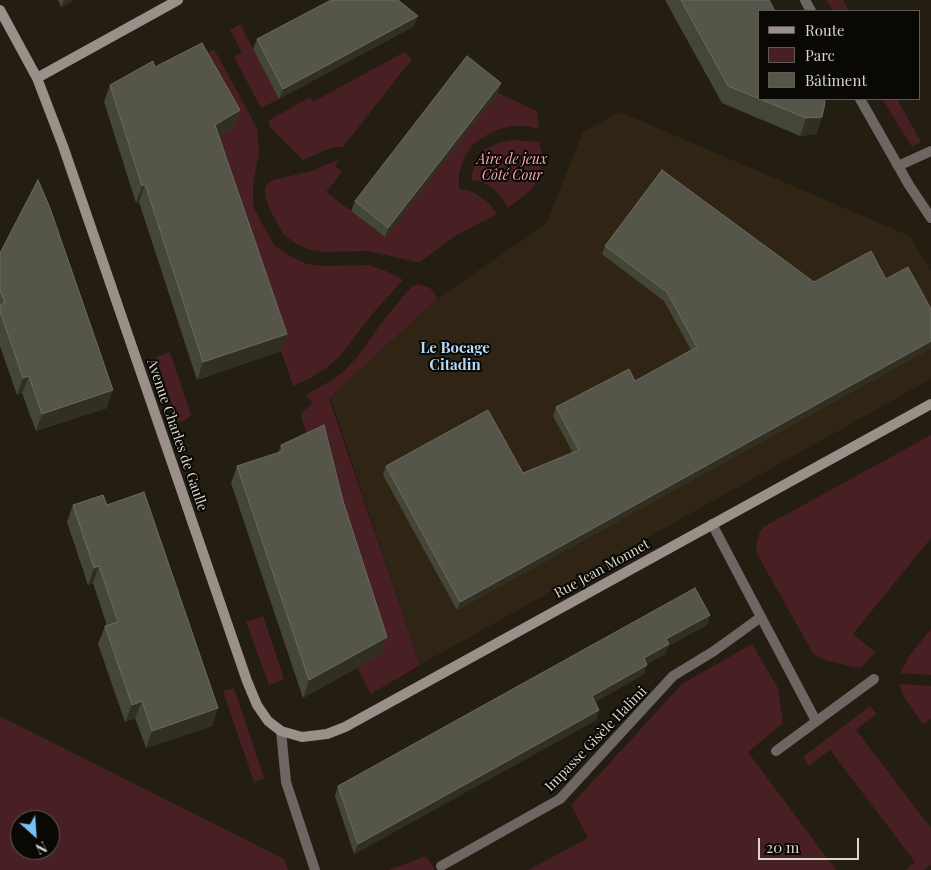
<!DOCTYPE html>
<html>
<head>
<meta charset="utf-8">
<style>
	body { margin:0 }
	#map { position:relative; width:931px; height:870px; overflow:hidden; background:#241d11; font-family:"Playfair Display",serif }
	canvas { display:block }
	.legend { position:absolute; left:758px; top:10px; width:162px; height:90px; box-sizing:border-box; background:#0a0804; border:1px solid #5e5b55; margin:0; padding:6px 9px; list-style:none; font-size:15px; color:#dbd7cf }
	.legend li { display:flex; align-items:center; gap:10px; height:25px }
	.legend b { width:25px; border:1px solid #5e5b55 }
	.north { position:absolute; left:10px; top:810px; width:50px; height:50px; box-sizing:border-box; background:#0a0804; border:1px solid #5e5b55; border-radius:50%; rotate:154deg; font-size:14px; font-weight:700; line-height:20px; text-align:center; color:#dbd7cf }
	.north::after { content:''; display:block; margin:auto; width:18px; height:22px; background:#78bff7; clip-path:polygon(50% 0,100% 100%,50% 72%,0 100%) }
	.scale { position:absolute; left:758px; top:838px; width:101px; height:22px; box-sizing:border-box; border:2px solid #dbd7cf; border-top:0; padding-left:6px; font-size:15px; line-height:18px; white-space:nowrap; color:#dbd7cf; -webkit-text-stroke:4px #0a0804; paint-order:stroke }
</style>
</head>
<body>
<div id="map">
<canvas width="931" height="870"></canvas>
<ul class="legend">
<li><b style="height:6px;background:#9b8f8a"></b>Route</li>
<li><b style="height:14px;background:#481f23"></b>Parc</li>
<li><b style="height:14px;background:#555649"></b>Bâtiment</li>
</ul>
<div class="north">N</div>
<div class="scale">20 m</div>
</div>
<script>
const ctx = document.querySelector('canvas').getContext('2d');
ctx.lineJoin = 'round';
function fillPath(path, color) { ctx.fillStyle = color; ctx.fill(path, 'evenodd'); }
const shape = rows => new Path2D(rows.map(r => 'M' + r).join(''));
function stroke(path, color, width, dash) { ctx.strokeStyle = color; ctx.lineWidth = width; ctx.lineCap = dash ? 'butt' : 'round'; ctx.setLineDash(dash || []); ctx.stroke(path); }
function label(font, color, halo, rows, align = 'center') {
  ctx.font = font + ' "Playfair Display",serif'; ctx.lineWidth = 4; ctx.setLineDash([]); ctx.textBaseline = 'middle'; ctx.strokeStyle = halo; ctx.fillStyle = color; for (const [text, x, y, turn = 0] of rows) {
    ctx.save(); ctx.translate(x, y); ctx.rotate((+turn || 0) * Math.PI / 180); ctx.textAlign = isNaN(turn) ? turn : align; if (halo) ctx.strokeText(text, 0, 0); ctx.fillText(text, 0, 0); ctx.restore();
  }
}
fillPath(shape([
	[620,112,910,236,931,271,931,379,420,665,330,396,438,298,546,224,583,132]
]), '#302514');
fillPath(shape([
	[826,0,843,0,849,11,833,11],
	[240,24,279,99,261,108,234,57,242,52,230,30],
	[214,49,257,128,259,152,253,185,253,205,259,218,274,245,290,256,307,264,323,266,369,265,386,271,403,280,373,313,340,356,329,366,311,378,293,386,209,142,233,127,196,60],
	[404,52,412,59,343,147,333,147,303,160,270,127,268,121,310,97,313,102],
	[498,93,537,111,539,129,526,126,512,126,499,129,487,135,473,145,464,158,459,174,459,189,471,191,481,197,490,204,497,214,457,235,420,262,416,262,368,251,326,252,310,250,296,244,283,234,269,208,265,196,265,188,268,183,272,180,312,171,339,159,335,166,342,172,326,192,385,237],
	[882,99,897,99,921,142,912,147],
	[512,140,539,142,542,154,542,165,538,177,531,190,508,208,499,194,491,187,482,182,471,180,475,161,484,150,498,143],
	[418,284,430,288,438,298,329,398,420,665,371,694,357,667,381,654,301,417,302,411,309,407,312,402,305,395,332,380,343,372,358,356,385,318,412,286],
	[170,352,191,415,184,421,178,422,156,357],
	[931,435,931,538,853,634,875,652,874,654,862,667,859,668,828,661,814,655,757,554,756,545,760,531,765,526],
	[263,616,284,679,269,685,246,622],
	[931,629,931,675,900,673,910,655],
	[752,644,778,688,783,723,748,752,836,870,528,870,588,838,571,805,682,684],
	[899,684,931,686,931,719,923,724,904,697],
	[234,688,264,778,254,782,223,691],
	[870,706,877,714,856,730,931,828,931,865,924,870,905,870,915,862,830,750,809,766,803,757],
	[0,716,284,859,288,870,0,870],
	[20,820,50,820,50,850,20,850],
	[426,856,435,870,389,870]
]), '#481f23');
stroke(shape([
	[898,166,931,151],
	[761,617,816,721],
	[776,751,874,679]
]), '#6d6662', 10);
stroke(shape([
	[805,0,811,11],
	[860,99,909,185,931,218],
	[281,731,286,782,315,870],
	[441,866,560,799,673,676,714,651,761,617,712,524]
]), '#6d6662', 10);
stroke(shape([
	[0,10,37,78,63,146,247,681,257,705,268,721,281,731,302,737,327,734,345,727,931,404],
	[37,78,178,0]
]), '#9b8f8a', 10);
fillPath(shape([
	[58,0,74,0,61,7],
	[665,0,769,0,822,117,816,134,800,136,722,103],
	[414,26,279,99,253,49,257,39],
	[155,67,240,110,234,127,219,136,281,351,197,380,139,202,136,203,104,102,110,85],
	[498,93,385,237,351,211,355,201],
	[605,246,814,282,886,279,931,309,931,348,457,610,383,475,386,466,523,473,573,453,553,416,556,407,635,381,691,350,664,301,602,254],
	[0,253,107,408,36,431,22,393,17,395,0,346],
	[281,445,343,501,387,637,381,654,303,698,231,483,237,466,278,453],
	[73,505,107,505,212,726,146,748,135,718,125,722,98,644,105,626,107,626,93,583,88,585,67,522],
	[710,615,707,625,668,646,665,654,647,664,644,674,595,702,599,710,596,720,354,854,335,796,338,786]
]), '#444638');
fillPath(shape([
	[64,0,74,0,61,7],
	[418,16,414,26,279,99,283,89],
	[501,83,498,93,385,237,388,228],
	[240,110,234,127,209,142,215,125],
	[822,117,816,134,800,136,806,118],
	[145,184,139,202,136,203,142,186],
	[287,334,281,351,197,380,203,362],
	[931,341,931,348,457,610,460,602],
	[29,376,22,393,17,395,23,378],
	[113,390,107,408,36,431,42,414],
	[99,566,93,583,88,585,94,568],
	[710,615,707,625,668,646,665,654,640,668,644,658,666,639],
	[387,637,381,654,303,698,309,680],
	[647,665,644,674,588,706,592,696],
	[142,701,135,718,125,722,132,705],
	[218,708,212,726,146,748,152,731],
	[599,710,596,720,354,854,358,844]
]), '#312f22');
const building = shape([
	[331,0,398,0,418,16,283,89,257,39,331,0],
	[681,0,769,0,775,11,760,11,760,99,824,99,825,103,822,117,806,118,728,86,681,0],
	[202,43,240,110,215,125,287,334,203,362,145,184,142,186,110,85,153,61,155,67,202,43],
	[467,56,501,83,388,228,355,201,467,56],
	[662,170,814,282,871,251,886,279,908,267,931,309,931,341,460,602,386,466,488,410,523,473,579,450,556,407,629,369,635,381,697,347,667,292,605,246,662,170],
	[38,180,50,208,113,390,42,414,29,376,23,378,0,311,0,305,5,303,0,290,0,253,38,180],
	[324,425,343,501,387,637,309,680,237,466,283,451,281,445,324,425],
	[144,492,218,708,152,731,142,701,132,705,105,626,118,622,99,566,94,568,73,505,103,495,107,505,144,492],
	[695,588,710,615,666,639,669,644,644,658,647,665,592,696,599,710,358,844,338,786,695,588]
]);
fillPath(building, '#555649');
stroke(building, '#6a6a5e', 1);
label('italic 14px', '#f6a8ad', '#0a0804', [
	["Aire de jeux",512,160],
	["Côté Cour",512,176]
]);
label('14px', '#dbd7cf', '#0a0804', [
	["Avenue Charles de Gaulle",177,435,71],
	["Rue Jean Monnet",602,569,-29],
	["Impasse Gisèle Halimi",596,739,-46]
]);
label('bold 15px', '#b4dafa', '#0a0804', [
	["Le Bocage",455,348],
	["Citadin",455,365]
]);
</script>
</body>
</html>
